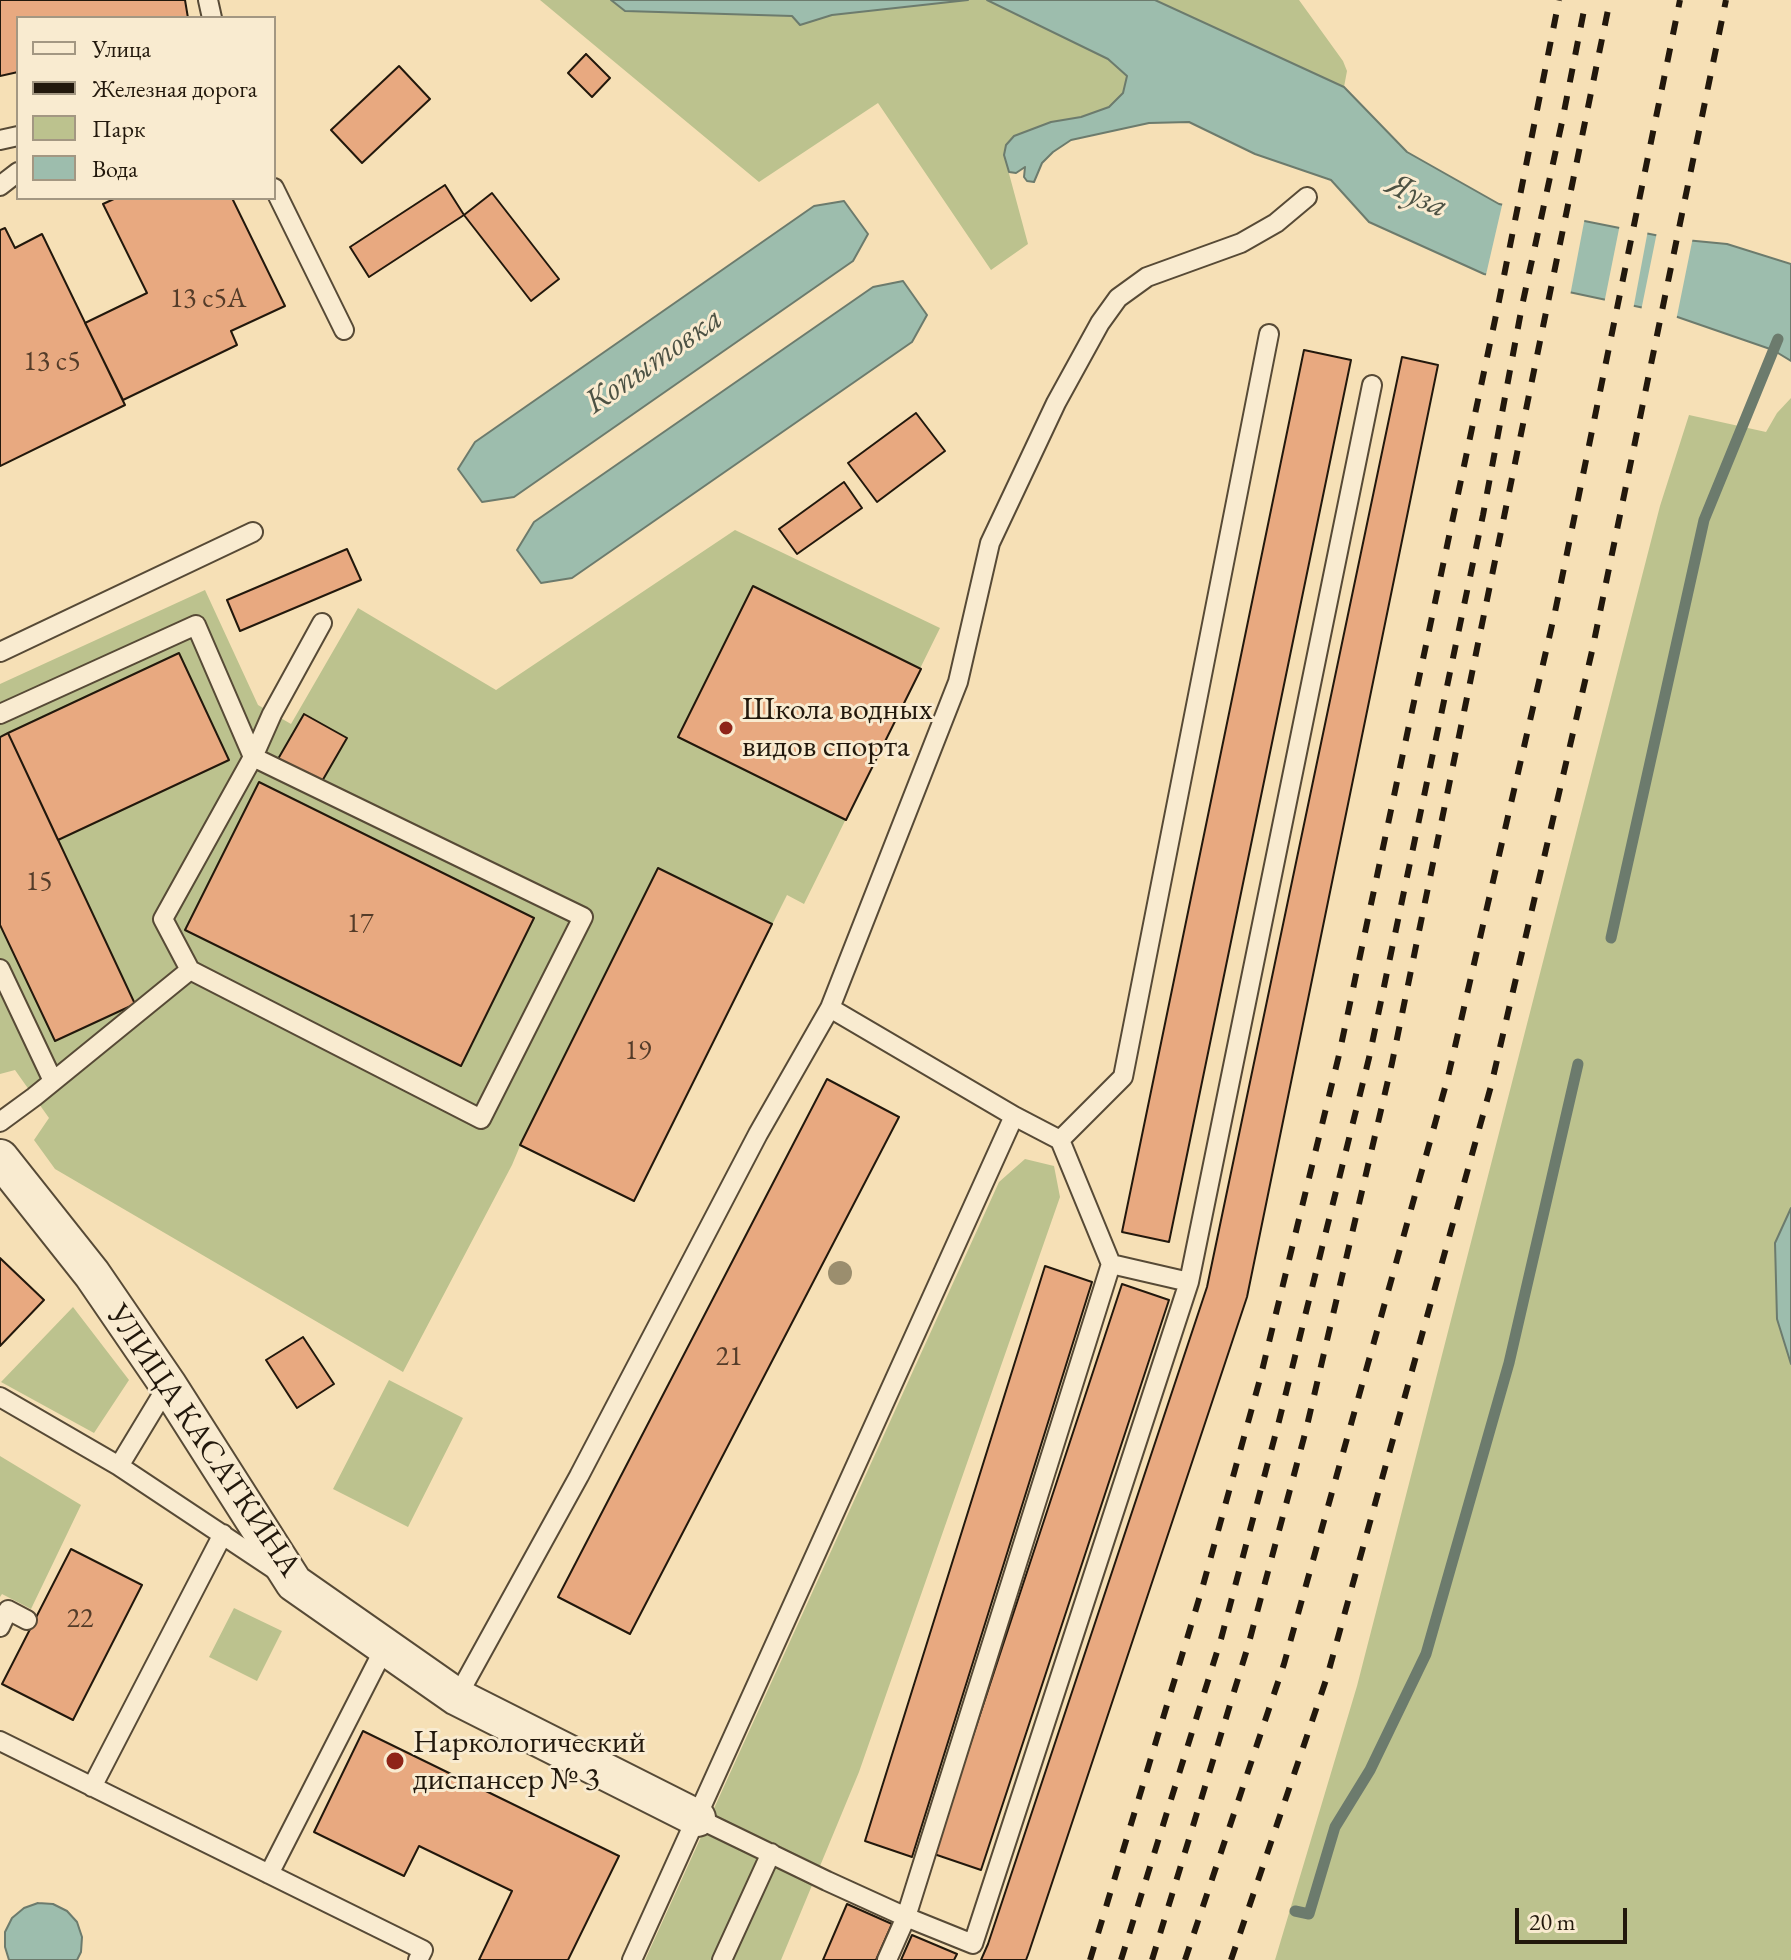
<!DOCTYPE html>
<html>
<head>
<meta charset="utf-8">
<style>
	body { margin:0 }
	#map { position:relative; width:1791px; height:1960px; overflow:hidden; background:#f6e0b6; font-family:"EB Garamond",serif }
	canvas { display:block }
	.legend { position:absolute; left:16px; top:16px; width:260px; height:184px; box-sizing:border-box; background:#f9ebd0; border:2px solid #a39782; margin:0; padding:10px 14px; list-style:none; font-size:24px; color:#22180c }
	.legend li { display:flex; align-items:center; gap:16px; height:40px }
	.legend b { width:40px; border:2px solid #a39782 }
	.scale { position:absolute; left:1515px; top:1908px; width:112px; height:36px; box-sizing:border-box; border:4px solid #22180c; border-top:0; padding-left:10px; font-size:24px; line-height:28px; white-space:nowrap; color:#22180c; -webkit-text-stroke:6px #f9ebd0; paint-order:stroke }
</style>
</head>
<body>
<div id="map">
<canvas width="1791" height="1960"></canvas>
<ul class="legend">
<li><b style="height:10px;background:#f9ebd0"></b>Улица</li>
<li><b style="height:10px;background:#22180c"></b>Железная дорога</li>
<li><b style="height:22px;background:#bcc28e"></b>Парк</li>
<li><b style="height:22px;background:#9dbdad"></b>Вода</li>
</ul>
<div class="scale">20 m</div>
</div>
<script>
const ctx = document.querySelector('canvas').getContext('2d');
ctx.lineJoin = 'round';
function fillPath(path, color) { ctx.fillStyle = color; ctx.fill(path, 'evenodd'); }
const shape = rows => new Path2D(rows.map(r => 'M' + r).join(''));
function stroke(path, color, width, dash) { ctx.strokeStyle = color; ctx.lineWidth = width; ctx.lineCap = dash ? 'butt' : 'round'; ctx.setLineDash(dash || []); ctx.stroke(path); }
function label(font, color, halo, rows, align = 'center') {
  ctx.font = font + ' "EB Garamond",serif'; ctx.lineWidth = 6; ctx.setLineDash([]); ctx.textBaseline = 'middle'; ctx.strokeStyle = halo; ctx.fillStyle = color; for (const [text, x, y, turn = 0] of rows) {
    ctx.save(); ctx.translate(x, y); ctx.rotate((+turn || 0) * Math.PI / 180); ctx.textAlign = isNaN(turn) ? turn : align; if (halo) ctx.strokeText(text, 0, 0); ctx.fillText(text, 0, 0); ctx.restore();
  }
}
fillPath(shape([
	[540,0,611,0,625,11,792,16,801,25,832,15,968,0,987,0,1108,59,1127,76,1123,93,1109,107,1081,117,1051,122,1004,155,1028,244,991,270,878,103,759,182],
	[1155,0,1299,0,1343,61,1347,71,1344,87],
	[1791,398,1791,1208,1775,1243,1777,1319,1791,1364,1791,1960,1275,1960,1357,1686,1660,506,1689,415,1766,432,1777,413],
	[735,530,940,628,804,904,787,895,634,1201,520,1146,512,1165,403,1372,55,1169,34,1140,49,1118,15,1070,0,1074,0,684,205,590,258,705,291,724,358,608,496,690],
	[1025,1159,1054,1166,1060,1197,859,1772,781,1960,645,1960,999,1182],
	[73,1307,129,1380,94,1433,1,1382],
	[389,1380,463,1418,408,1527,333,1489],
	[0,1456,81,1505,31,1609,2,1594,0,1597],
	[234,1608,282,1631,257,1681,209,1657]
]), '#bcc28e');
const water = shape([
	[611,0,968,0,832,15,800,25,792,16,625,11,611,0],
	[987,0,1155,0,1344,87,1407,152,1499,204,1675,239,1727,244,1791,264,1791,361,1773,350,1663,312,1484,274,1369,222,1331,180,1255,154,1189,122,1149,123,1071,140,1053,152,1042,163,1034,182,1027,181,1024,177,1025,167,1016,173,1009,172,1004,155,1006,145,1014,136,1051,122,1081,117,1109,107,1123,93,1127,76,1108,59,987,0],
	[844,201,868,234,853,261,514,497,482,502,458,469,475,442,814,206,844,201],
	[903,281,927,315,912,342,572,578,541,583,517,550,534,522,873,287,903,281],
	[1791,1208,1791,1364,1777,1319,1775,1243,1791,1208],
	[38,1903,53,1904,67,1911,77,1922,82,1937,81,1952,77,1960,9,1960,5,1947,5,1932,12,1918,24,1908,38,1903]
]);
fillPath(water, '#9dbdad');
stroke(water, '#6c7b6d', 2);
fillPath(shape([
	[1503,201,1585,217,1570,296,1485,279],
	[1620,224,1648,230,1633,310,1604,304],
	[1657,232,1693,237,1676,321,1641,311]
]), '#f6e0b6');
stroke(shape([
	[1611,938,1704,520,1778,339],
	[1295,1911,1309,1914,1335,1827,1370,1770,1426,1654,1509,1363,1578,1064]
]), '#6c7b6d', 11);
const building = shape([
	[0,0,185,0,188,18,18,18,18,72,0,76,0,0],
	[586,54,610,78,592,97,568,73,586,54],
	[399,66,430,99,362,163,331,130,399,66],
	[445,185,464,215,369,277,350,247,445,185],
	[492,193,559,279,531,301,464,215,492,193],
	[116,198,232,198,285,306,231,331,237,345,123,400,85,323,147,293,103,204,116,198],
	[5,228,15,248,42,234,125,405,0,466,0,230,5,228],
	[1304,350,1351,360,1169,1242,1122,1232,1304,350],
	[1402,357,1438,365,1247,1297,1029,1952,1026,1960,981,1960,988,1944,1207,1287,1402,357],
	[916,413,945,451,877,502,848,463,916,413],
	[844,482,862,508,797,554,779,529,844,482],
	[347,549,361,580,240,631,227,600,347,549],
	[753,586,921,669,846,820,678,737,753,586],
	[179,653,229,760,58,840,8,733,179,653],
	[304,714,347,738,321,783,278,759,304,714],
	[8,733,135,1004,55,1041,0,925,0,737,8,733],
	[259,782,534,918,461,1066,185,930,259,782],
	[658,868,772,924,634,1201,520,1145,658,868],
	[827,1079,899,1117,630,1634,558,1597,827,1079],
	[0,1258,44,1300,0,1346,0,1258],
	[1045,1266,1092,1282,912,1857,865,1841,1045,1266],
	[1122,1284,1169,1300,981,1870,934,1854,1122,1284],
	[303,1337,334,1384,297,1408,266,1360,303,1337],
	[71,1549,142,1585,73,1720,2,1684,71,1549],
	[363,1731,619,1856,568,1960,479,1960,512,1891,419,1846,404,1876,314,1832,363,1731],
	[847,1904,892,1924,876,1960,823,1960,847,1904],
	[912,1935,957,1954,954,1960,901,1960,912,1935]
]);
fillPath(building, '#e8a980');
stroke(building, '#22180c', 2);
const lane = shape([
	[208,0,212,18],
	[0,140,18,136],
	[0,186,18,172],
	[274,188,344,330],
	[0,652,253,532],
	[0,714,196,625,253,757,272,714,322,623],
	[0,969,53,1081],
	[0,1122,34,1097,190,970,481,1119,583,917,253,757,163,919,190,970],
	[1060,1140,1123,1077,1269,334],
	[1111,1264,1189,1282,1372,385],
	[0,1397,119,1466,168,1385],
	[119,1466,277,1571],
	[0,1627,8,1610,27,1620],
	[457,1697,579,1476,758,1134,830,1008,958,682,990,543,1056,403,1100,323,1118,298,1147,277,1241,243,1276,223,1307,197],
	[0,1741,423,1950,418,1960],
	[92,1787,223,1534],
	[697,1818,827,1881,906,1917,1111,1264,1060,1140,1014,1116],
	[269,1874,385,1647],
	[632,1960,1014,1116,830,1008],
	[722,1960,771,1853],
	[887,1960,906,1917,973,1944,1189,1282]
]);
const street = shape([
	[0,1158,92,1274,168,1385,294,1583,457,1697,697,1818]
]);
stroke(lane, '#574a36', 22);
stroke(street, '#574a36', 40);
stroke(lane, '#f9ebd0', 18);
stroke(street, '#f9ebd0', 36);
stroke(shape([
	[1090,1960,1202,1589,1260,1379,1339,1055,1499,301,1559,0],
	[1121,1960,1221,1639,1279,1421,1369,1058,1483,515,1522,306,1562,122,1586,0],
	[1152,1960,1248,1646,1306,1430,1392,1063,1610,0],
	[1185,1960,1284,1664,1448,1077,1555,612,1680,0],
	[1231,1960,1327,1677,1491,1086,1592,651,1726,0]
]), '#22180c', 6, [14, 14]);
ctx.fillStyle = '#9b8e6e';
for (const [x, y] of [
	[840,1273]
]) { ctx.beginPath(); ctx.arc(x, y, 12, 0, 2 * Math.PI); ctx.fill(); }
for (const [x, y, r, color] of [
	[726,728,8,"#8f2418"],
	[395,1761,10,"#8f2418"]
]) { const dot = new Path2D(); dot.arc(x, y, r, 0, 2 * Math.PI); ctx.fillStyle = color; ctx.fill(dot); stroke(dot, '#f9ebd0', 3); }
label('28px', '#543c29', null, [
	["13 с5А",208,299],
	["13 с5",52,362],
	["15",39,882],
	["17",360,924],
	["19",638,1051],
	["21",729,1357],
	["22",80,1619]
]);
label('32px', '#22180c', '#f9ebd0', [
	["Школа водных",742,710],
	["видов спорта",742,747],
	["Наркологический",413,1743],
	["диспансер № 3",413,1780]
], 'left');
label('32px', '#22180c', '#f9ebd0', [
	["УЛИЦА КАСАТКИНА",203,1441,56]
]);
label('italic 34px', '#4d5244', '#f9ebd0', [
	["Яуза",1417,196,25],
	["Копытовка",654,361,-35]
]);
</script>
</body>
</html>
